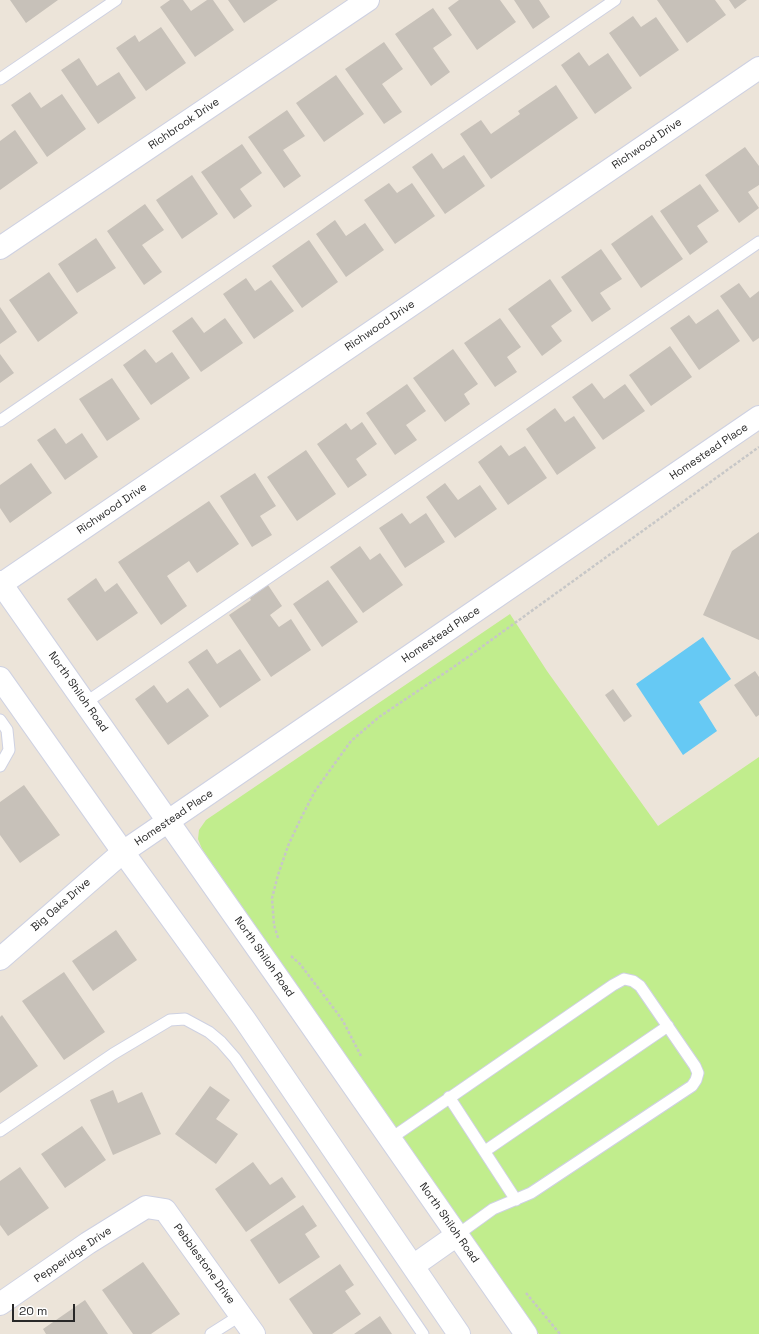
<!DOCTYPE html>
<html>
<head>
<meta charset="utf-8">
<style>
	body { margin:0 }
	#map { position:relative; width:759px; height:1334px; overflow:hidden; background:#ece4d9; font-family:"Space Grotesk",sans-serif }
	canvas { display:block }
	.scale { position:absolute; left:12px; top:1304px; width:63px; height:18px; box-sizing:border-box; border:2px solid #282828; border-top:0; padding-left:5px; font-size:12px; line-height:14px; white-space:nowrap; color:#282828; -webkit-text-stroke:3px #fff; paint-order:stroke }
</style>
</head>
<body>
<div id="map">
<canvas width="759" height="1334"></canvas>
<div class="scale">20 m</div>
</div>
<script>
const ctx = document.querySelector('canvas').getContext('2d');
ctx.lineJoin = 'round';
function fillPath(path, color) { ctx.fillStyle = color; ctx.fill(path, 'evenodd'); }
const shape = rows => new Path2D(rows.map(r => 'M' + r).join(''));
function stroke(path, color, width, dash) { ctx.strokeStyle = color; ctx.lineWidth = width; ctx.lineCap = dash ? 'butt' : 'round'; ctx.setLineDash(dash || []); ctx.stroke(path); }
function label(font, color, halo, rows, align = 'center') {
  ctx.font = font + ' "Space Grotesk",sans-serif'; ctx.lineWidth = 3.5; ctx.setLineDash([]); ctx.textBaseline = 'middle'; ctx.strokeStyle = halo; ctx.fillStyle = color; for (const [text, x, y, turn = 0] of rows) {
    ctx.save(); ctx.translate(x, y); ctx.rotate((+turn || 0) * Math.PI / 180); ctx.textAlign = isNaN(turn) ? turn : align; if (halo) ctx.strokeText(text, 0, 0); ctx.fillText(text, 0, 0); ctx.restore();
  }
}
fillPath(shape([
	[510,614,547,671,658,826,759,757,759,1334,539,1334,202,849,198,839,199,830,206,820]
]), '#c1ed8d');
fillPath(shape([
	[703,637,731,679,699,702,717,731,683,755,636,684]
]), '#66c9f4');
fillPath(shape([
	[10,0,58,0,26,23],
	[170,0,183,0,191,11,207,0,213,0,234,30,195,57,160,7],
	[228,0,278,0,244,23],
	[459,0,500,0,516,22,477,50,448,8],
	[514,0,539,0,550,17,533,29],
	[657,0,715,0,726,15,687,43],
	[729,0,747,0,735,9],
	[433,8,452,35,433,48,450,72,431,86,395,34],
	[633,16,641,27,656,17,679,50,640,77,609,33],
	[161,27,186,63,146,91,116,48,135,35,139,42],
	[384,42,403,69,382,84,402,112,384,124,345,69],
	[579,52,589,66,608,53,632,88,595,114,561,65],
	[79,58,97,86,119,72,136,98,98,124,61,70],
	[336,75,364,114,324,142,296,103],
	[556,85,578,118,491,179,460,134,481,120,491,134,520,114,518,111],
	[30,92,41,108,62,94,86,129,47,157,11,105],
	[287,110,305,136,283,150,301,176,284,188,248,137],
	[15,130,38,163,0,190,0,141],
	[242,144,262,173,240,189,252,206,234,219,201,172],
	[745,147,759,166,759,185,748,192,759,208,739,223,705,175],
	[432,153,443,169,464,155,485,186,445,214,412,167],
	[192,175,218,214,182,239,156,200],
	[389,183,397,193,412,183,435,216,395,244,364,200],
	[700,184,719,211,697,226,708,242,690,255,660,211],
	[145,204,164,230,142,245,162,272,144,285,107,231],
	[652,215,683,259,641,288,611,244],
	[335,220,346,236,365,223,384,250,346,277,316,234],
	[96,238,116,268,77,293,58,264],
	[309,240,338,282,302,308,272,266],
	[601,249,622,279,600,293,611,309,592,322,561,277],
	[49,272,78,313,38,342,9,300],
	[246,278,255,291,271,280,294,311,254,339,223,294],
	[550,279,572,311,551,326,562,341,542,356,508,309],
	[739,283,750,298,759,291,759,338,753,342,720,296],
	[0,307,17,332,0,344],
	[718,309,740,341,699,370,670,328,689,315,696,324],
	[192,317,204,333,225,318,243,343,201,372,172,331],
	[500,318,521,347,507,357,517,372,495,387,464,343],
	[670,346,692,377,651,406,629,375],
	[145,349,156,363,172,352,190,378,151,405,123,365],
	[453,349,478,384,464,394,470,404,445,422,413,378],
	[0,354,14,373,0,383],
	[112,378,140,419,107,441,79,399],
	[592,383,604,399,625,384,645,411,603,440,572,397],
	[407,384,426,411,406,425,417,440,395,455,366,413],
	[555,408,565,422,574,416,596,448,557,475,526,429],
	[362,422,377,444,356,459,367,475,348,488,317,444,346,423,351,430],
	[55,428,66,444,82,433,98,457,65,480,37,440],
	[501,445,509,456,525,446,547,478,508,505,478,462],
	[306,450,336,494,297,521,267,477],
	[31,463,52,493,10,523,0,508,0,485],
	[255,473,276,506,260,516,272,535,252,547,220,496],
	[445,483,458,500,480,485,497,509,455,538,426,497],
	[209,501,239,544,197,573,189,561,167,576,187,606,161,625,118,562],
	[402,513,410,524,426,513,445,542,405,568,379,528],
	[759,532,759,640,703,615,732,551],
	[360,546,370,560,380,553,403,585,363,613,330,567],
	[96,578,105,592,117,583,138,613,97,641,67,599],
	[328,580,358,622,322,647,293,604],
	[268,585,282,606,270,615,279,627,291,619,311,650,271,677,229,615,251,600,250,598],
	[207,649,217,664,240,649,261,680,220,708,188,662],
	[755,671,759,677,759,715,756,717,734,685],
	[154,685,167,703,188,688,209,716,168,745,135,699],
	[613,689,632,716,624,722,605,695],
	[24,785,60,835,20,863,0,835,0,802],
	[116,930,137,960,93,991,72,961],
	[64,972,105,1032,64,1060,22,1001],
	[2,1015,38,1066,0,1093,0,1017],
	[210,1086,230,1100,216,1119,238,1134,216,1164,175,1134],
	[113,1090,118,1103,142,1092,161,1134,113,1155,90,1100],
	[82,1126,106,1160,65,1188,41,1154],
	[253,1162,270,1185,282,1177,296,1197,246,1232,215,1189],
	[20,1167,49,1208,8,1236,0,1225,0,1181],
	[303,1205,317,1226,305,1234,320,1257,279,1284,250,1240],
	[143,1262,180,1314,151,1334,133,1334,102,1290],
	[340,1264,354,1285,345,1291,361,1314,332,1334,313,1334,289,1299],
	[85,1300,108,1334,46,1334,43,1329],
	[380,1316,392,1334,354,1334]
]), '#c7c1b9');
const service = shape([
	[0,79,116,0],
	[0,421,615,0],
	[85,703,759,242],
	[0,720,7,730,9,750,0,766],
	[449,1097,516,1200],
	[0,1131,113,1054,170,1020,185,1019,209,1032,221,1042,235,1058,423,1334],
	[390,1139,613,985,624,979,633,981,640,986,695,1066,698,1073,696,1080,692,1086,531,1193,493,1209,457,1235],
	[485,1151,668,1026],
	[211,1334,241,1315]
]);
const minor = shape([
	[0,248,368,0],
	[0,585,759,68],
	[0,959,123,852],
	[0,1304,88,1243,146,1207,165,1210,254,1334]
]);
const tertiary = shape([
	[123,852,759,417]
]);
const secondary = shape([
	[0,582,288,992,526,1334],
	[0,678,123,852,245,1020,459,1334],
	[413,1266,457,1235]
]);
stroke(service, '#ced1e2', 13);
stroke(minor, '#ced1e2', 24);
stroke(tertiary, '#ced1e2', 24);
stroke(secondary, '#ced1e2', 24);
stroke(shape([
	[278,938,274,925,272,898,278,875,288,846,300,820,315,791,351,741,379,717,458,664,759,447],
	[291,956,300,964,335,1010,343,1021,361,1056],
	[526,1293,560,1334]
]), '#c7c7c7', 2.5, [3, 2]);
stroke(service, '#fff', 11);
stroke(minor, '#fff', 22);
stroke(tertiary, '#fff', 22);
stroke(secondary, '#fff', 22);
label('11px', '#282828', '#fff', [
	["Richbrook Drive",184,124,-34],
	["Richwood Drive",647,144,-34],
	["Richwood Drive",380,326,-34],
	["Homestead Place",709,452,-34],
	["Richwood Drive",112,509,-34],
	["Homestead Place",441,635,-34],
	["North Shiloh Road",78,692,55],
	["Homestead Place",174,818,-34],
	["Big Oaks Drive",61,905,-41],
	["North Shiloh Road",264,957,55],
	["North Shiloh Road",449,1223,55],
	["Pepperidge Drive",73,1255,-34],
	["Pebblestone Drive",204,1264,54]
]);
</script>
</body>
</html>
